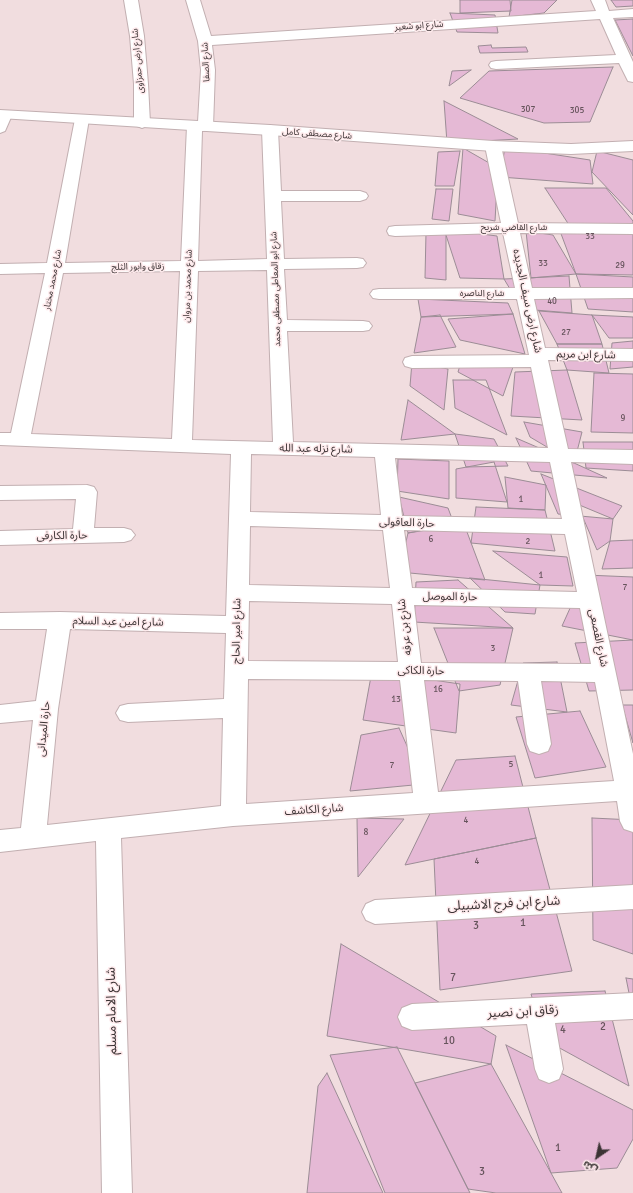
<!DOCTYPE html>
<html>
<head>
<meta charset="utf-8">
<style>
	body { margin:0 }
	#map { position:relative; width:633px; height:1193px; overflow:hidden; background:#f1dddf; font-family:Signika,"Noto Sans Arabic",sans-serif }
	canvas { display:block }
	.north { position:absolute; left:577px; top:1137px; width:40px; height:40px; -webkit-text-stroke:3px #feeaec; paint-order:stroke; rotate:214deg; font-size:11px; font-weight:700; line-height:16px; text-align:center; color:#3b3334 }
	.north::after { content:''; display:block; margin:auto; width:14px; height:18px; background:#3b3334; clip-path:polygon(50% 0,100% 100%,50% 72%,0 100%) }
</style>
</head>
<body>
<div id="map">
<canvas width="633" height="1193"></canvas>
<div class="north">ش</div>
</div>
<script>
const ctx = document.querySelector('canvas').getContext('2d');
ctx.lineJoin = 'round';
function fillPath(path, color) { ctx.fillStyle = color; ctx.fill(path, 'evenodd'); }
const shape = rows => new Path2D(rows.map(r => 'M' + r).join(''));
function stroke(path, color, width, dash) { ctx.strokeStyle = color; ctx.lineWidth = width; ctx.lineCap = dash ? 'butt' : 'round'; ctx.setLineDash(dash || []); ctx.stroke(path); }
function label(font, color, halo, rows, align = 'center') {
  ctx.font = font + ' Signika,"Noto Sans Arabic",sans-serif'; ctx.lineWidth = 3; ctx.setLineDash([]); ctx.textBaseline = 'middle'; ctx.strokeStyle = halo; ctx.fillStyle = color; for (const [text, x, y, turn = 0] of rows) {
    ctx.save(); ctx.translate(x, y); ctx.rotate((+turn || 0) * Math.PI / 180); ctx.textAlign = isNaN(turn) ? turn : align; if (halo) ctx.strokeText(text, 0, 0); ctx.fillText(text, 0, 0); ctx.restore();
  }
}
const building = shape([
	[460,0,510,0,511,11,460,13,460,0],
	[512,0,557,0,544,13,509,17,512,0],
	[611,0,633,0,633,6,616,7,611,0],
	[450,13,495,15,498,33,457,32,450,13],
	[633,19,633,56,615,20,633,19],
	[491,45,492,48,526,47,528,52,480,53,478,46,491,45],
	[613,67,590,122,544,123,460,98,489,71,613,67],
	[471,70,449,86,452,71,471,70],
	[444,101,518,139,447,143,444,101],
	[505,147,590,160,593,184,500,177,505,147],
	[463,148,498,168,495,221,458,214,463,148],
	[460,151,454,186,435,186,438,152,460,151],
	[597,151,633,160,633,215,592,172,597,151],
	[545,188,606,188,633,221,633,229,571,228,545,188],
	[436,189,453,189,449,221,432,219,436,189],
	[444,229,497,236,504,279,460,278,444,229],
	[633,230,633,275,576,274,560,231,633,230],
	[526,231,553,235,576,274,531,278,526,231],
	[426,233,446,234,446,280,425,278,426,233],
	[576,274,633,277,633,312,588,309,576,274],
	[569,276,572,313,522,309,504,279,569,276],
	[418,299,508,303,513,314,421,317,418,299],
	[539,311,592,315,602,344,557,344,539,311],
	[513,314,525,354,460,340,448,319,513,314],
	[440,315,456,347,414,353,421,317,440,315],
	[592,315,633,317,633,338,609,338,592,315],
	[633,341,633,367,610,369,612,343,633,341],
	[557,344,602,344,609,373,567,370,557,344],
	[412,362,448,369,444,410,410,386,412,362],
	[461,362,513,367,503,396,458,372,461,362],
	[567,370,582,420,511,416,515,372,567,370],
	[594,373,633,374,633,433,591,432,594,373],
	[453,380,486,380,507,435,455,408,453,380],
	[408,400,455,434,401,440,408,400],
	[524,422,582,432,574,463,530,437,524,422],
	[455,434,494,439,508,466,466,467,455,434],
	[516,438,574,463,607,478,531,471,516,438],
	[583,442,633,442,633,471,586,468,583,442],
	[398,459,449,461,449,499,397,491,398,459],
	[494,462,507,502,456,498,456,469,494,462],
	[541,474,622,506,613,519,558,514,541,474],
	[505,477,546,485,545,510,508,508,505,477],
	[399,497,448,508,454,524,408,533,399,497],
	[577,504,613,519,610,541,597,550,577,504],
	[476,507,545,510,555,551,471,543,476,507],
	[464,524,485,580,399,572,408,533,464,524],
	[633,540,633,568,602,569,610,541,633,540],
	[493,551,567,557,573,586,540,585,493,551],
	[585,575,633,577,633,640,562,626,585,575],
	[470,578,540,585,535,614,505,612,470,578],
	[458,580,513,628,414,622,416,582,458,580],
	[434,628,513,628,500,685,459,691,434,628],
	[633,640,633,690,589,691,575,643,633,640],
	[557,662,567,712,511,705,523,663,557,662],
	[372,671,460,684,456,733,363,720,372,671],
	[622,705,633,705,633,743,622,705],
	[580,711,606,767,535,778,516,717,580,711],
	[399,728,424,784,350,791,361,735,399,728],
	[515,756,536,838,405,865,456,760,515,756],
	[357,818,404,819,358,877,357,818],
	[592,818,633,820,633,954,593,940,592,818],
	[536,838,572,971,440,990,434,859,536,838],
	[341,944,496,1036,491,1064,327,1036,341,944],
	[626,978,633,979,633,1013,626,978],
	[605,991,629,1086,545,1040,531,994,605,991],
	[506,1045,633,1110,633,1139,617,1168,551,1173,506,1045],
	[397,1047,470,1193,385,1193,330,1055,397,1047],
	[491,1064,551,1173,562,1193,496,1193,468,1189,415,1083,491,1064],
	[327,1073,383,1193,307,1193,318,1086,327,1073]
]);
fillPath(building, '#e5b9d5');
stroke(building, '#9b8c95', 1);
const minor = shape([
	[124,0,138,0,144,36,148,84,150,123,147,126,142,128,137,126,134,123,134,84,130,36,124,0],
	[186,0,200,0,211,36,596,11,591,0,605,0,609,11,633,9,633,17,613,18,633,62,633,82,628,81,619,63,496,69,491,68,489,65,491,62,496,61,616,55,600,19,212,45,215,70,213,127,210,130,202,131,198,261,267,259,262,130,265,127,270,125,275,127,278,130,281,191,360,191,366,193,368,196,366,199,360,201,281,201,284,259,357,258,363,259,366,263,363,267,357,268,284,269,287,320,363,321,369,322,372,326,369,330,363,331,287,331,293,442,548,448,531,367,412,368,405,366,403,362,405,358,412,356,529,355,517,299,379,299,373,298,370,294,373,290,379,289,515,288,503,233,395,236,389,235,387,231,389,227,395,226,501,223,485,146,488,143,493,141,498,143,501,146,518,223,633,224,633,234,520,233,532,288,633,288,633,298,534,299,545,348,633,349,633,361,548,360,568,449,633,450,633,464,571,462,633,754,633,832,624,829,620,821,617,801,233,826,121,838,132,1193,102,1193,96,841,0,852,0,830,21,828,33,720,0,723,0,705,36,701,47,629,0,629,0,613,60,612,226,616,231,454,0,445,0,433,11,433,45,273,0,274,0,264,47,263,75,119,77,116,82,115,87,116,89,119,65,263,181,261,187,126,190,123,198,122,201,70,198,41,186,0],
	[267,270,273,442,192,440,198,271,267,270],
	[180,271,172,439,31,434,63,273,180,271],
	[251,454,375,457,381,515,250,512,251,454],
	[395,458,550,462,562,519,402,516,395,458],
	[250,526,383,530,390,588,249,585,250,526],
	[404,530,565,534,577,592,412,588,404,530],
	[249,601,392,604,398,662,248,661,249,601],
	[414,605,580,608,591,664,421,663,414,605],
	[70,629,226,633,224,699,128,704,120,706,116,713,120,720,128,722,223,718,221,806,47,825,58,709,70,629],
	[248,679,400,680,413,793,246,804,248,679],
	[424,680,518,681,527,744,530,751,539,754,548,751,551,744,541,681,595,682,614,781,438,792,424,680],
	[5,111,10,112,12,115,5,131,0,133,0,112,5,111],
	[87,485,94,487,97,492,94,528,124,528,131,530,135,535,131,540,124,542,0,545,0,531,73,529,76,499,0,500,0,486,87,485],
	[633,885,633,909,375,924,366,920,362,912,366,904,375,900,633,885],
	[633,993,633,1019,555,1023,563,1069,559,1079,549,1083,539,1079,535,1069,527,1024,412,1030,402,1026,398,1017,402,1008,412,1004,633,993]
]);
const secondary = shape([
	[0,110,270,125,493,141,571,144,633,141,633,151,571,154,493,151,270,135,0,118,0,110]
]);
stroke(minor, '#c2afb1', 2);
stroke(secondary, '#c2afb1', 2);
fillPath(minor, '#fff');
fillPath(secondary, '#fff');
label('9px', '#3b3334', '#feeaec', [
	["شارع ابو شعير",419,26,-4],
	["شارع ارض حمزاوى",138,61,-95],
	["شارع الصفا",206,62,-93],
	["شارع مصطفى كامل",317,134,4],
	["شارع القاضي شريح",514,228],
	["زقاق وابور الثلج",138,267,-1],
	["شارع محمد مختار",53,280,-79],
	["شارع محمد بن مروان",188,286,-88],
	["شارع ابو المعاطى مصطفى محمد",276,289,-92],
	["شارع الناصره",482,294]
]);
label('9px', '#66545c', null, [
	["307",528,110],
	["305",577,111],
	["33",590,237],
	["33",543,264],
	["29",620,266],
	["40",552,302],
	["27",566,333],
	["9",623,419],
	["1",521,500],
	["6",431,540],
	["2",528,542],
	["1",541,576],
	["7",625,588],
	["3",493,649],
	["16",438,690],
	["13",396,700],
	["5",511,765],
	["7",392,766],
	["4",466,821],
	["8",366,833],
	["4",477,862]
]);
label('11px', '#3b3334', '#feeaec', [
	["شارع ارض سيف الجديده",527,301,78],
	["شارع ابن مريم",586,355,1],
	["شارع نزله عبد الله",316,449,1],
	["حارة العاقولى",407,523,2],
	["حارة الكارفى",62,536,-1],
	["حارة الموصل",450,597,1],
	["شارع امين عبد السلام",118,622,1],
	["شارع بن عرفه",405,627,-97],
	["شارع امير الحاج",237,631,-89],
	["شارع القصعى",598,638,78],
	["حارة الكاكى",421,671,1],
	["حارة الميدانى",44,729,-84],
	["شارع الكاشف",314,810,-4]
]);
label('11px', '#66545c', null, [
	["1",523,923],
	["3",476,926],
	["7",453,978],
	["2",603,1027],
	["4",563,1030],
	["10",449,1041],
	["1",558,1148],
	["3",482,1172]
]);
label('13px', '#3b3334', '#feeaec', [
	["شارع ابن فرج الاشبيلى",504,904,-3],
	["شارع الامام مسلم",112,1011,-91],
	["زقاق ابن نصير",523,1012,-3]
]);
</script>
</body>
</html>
